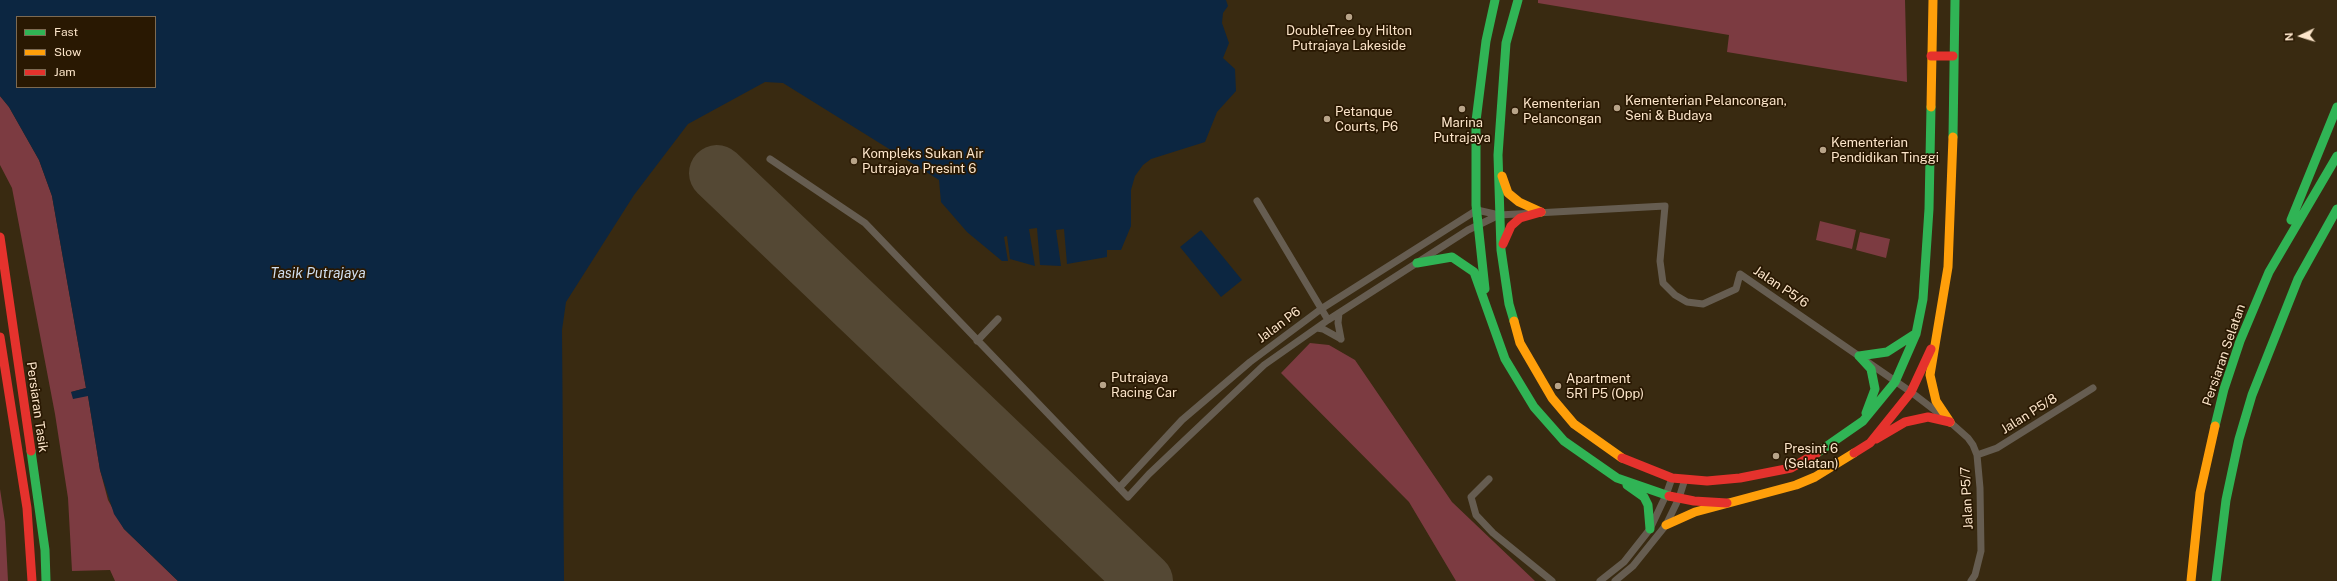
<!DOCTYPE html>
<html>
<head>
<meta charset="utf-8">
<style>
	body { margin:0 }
	#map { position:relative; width:2337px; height:581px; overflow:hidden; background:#392a11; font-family:"Public Sans",sans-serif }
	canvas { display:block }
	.legend { position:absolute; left:16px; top:16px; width:140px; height:72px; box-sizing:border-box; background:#291802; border:1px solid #7d6a52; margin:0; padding:5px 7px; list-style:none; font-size:12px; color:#fce5ca }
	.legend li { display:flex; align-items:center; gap:8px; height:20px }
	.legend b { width:20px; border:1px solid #7d6a52 }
	.north { position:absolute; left:2281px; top:16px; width:40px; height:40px; -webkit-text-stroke:3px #291802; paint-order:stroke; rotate:266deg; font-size:11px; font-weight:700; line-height:16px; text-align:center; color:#fce5ca }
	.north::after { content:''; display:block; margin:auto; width:14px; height:18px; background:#fce5ca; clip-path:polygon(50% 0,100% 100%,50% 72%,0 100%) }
</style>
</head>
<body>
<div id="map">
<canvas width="2337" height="581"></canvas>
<ul class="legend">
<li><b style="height:5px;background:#30b455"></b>Fast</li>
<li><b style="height:5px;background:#ff9f0a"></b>Slow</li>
<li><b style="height:5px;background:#e5322d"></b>Jam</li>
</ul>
<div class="north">N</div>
</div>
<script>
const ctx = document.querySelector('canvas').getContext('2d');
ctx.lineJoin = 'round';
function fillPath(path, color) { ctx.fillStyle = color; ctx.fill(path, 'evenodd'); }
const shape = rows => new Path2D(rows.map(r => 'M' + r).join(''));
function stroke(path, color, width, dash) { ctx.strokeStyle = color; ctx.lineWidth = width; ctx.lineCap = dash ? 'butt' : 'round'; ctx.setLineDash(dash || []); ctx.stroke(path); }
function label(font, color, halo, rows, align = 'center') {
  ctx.font = font + ' "Public Sans",sans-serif'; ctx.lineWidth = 3.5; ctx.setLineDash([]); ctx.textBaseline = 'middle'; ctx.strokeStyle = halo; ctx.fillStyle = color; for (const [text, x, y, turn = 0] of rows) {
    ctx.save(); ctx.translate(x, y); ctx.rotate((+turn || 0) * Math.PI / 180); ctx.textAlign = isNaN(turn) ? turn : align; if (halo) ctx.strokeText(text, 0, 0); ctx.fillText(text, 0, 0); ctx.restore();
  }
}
fillPath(shape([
	[1538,0,1905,0,1907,82,1727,52,1729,35,1538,3],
	[0,96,9,107,39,160,52,196,86,388,71,392,88,396,100,470,108,500,124,529,178,581,115,581,110,570,72,571,68,498,55,414,12,188,0,165],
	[1820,221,1856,230,1852,249,1816,240],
	[1860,232,1890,239,1886,258,1856,250],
	[1310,343,1329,345,1355,360,1452,502,1535,581,1456,581,1409,502,1281,373],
	[0,489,5,522,8,581,0,581]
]), '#7c3b41');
fillPath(shape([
	[0,0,1226,0,1228,6,1223,13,1222,23,1229,43,1223,58,1235,69,1236,91,1217,112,1205,142,1151,159,1143,165,1135,176,1131,190,1131,226,1121,250,1107,250,1107,257,1067,264,1064,229,1056,230,1061,266,1040,265,1037,228,1029,229,1035,266,1010,259,1007,236,1004,237,1008,261,1002,261,967,232,941,202,939,180,783,83,765,82,688,124,634,195,566,302,562,330,564,581,178,581,124,529,114,514,100,470,88,396,73,399,71,392,86,388,52,196,39,160,9,107,0,96],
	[17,17,155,17,155,87,17,87],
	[1201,230,1242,280,1221,297,1180,247]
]), '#0c2641');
stroke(shape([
	[717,173,1145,581]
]), '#544834', 56);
stroke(shape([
	[770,159,865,223,1128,497,1149,474,1264,365,1328,320,1468,230,1499,215],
	[1257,201,1328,320],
	[1339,313,1338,323,1341,339],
	[1317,328,1323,329,1341,339],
	[977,341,998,319],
	[1977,455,1997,448,2093,388],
	[1489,479,1471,497,1476,515,1493,533,1552,581],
	[1119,488,1182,420,1250,362,1321,309,1477,210,1499,215,1665,206,1660,261,1663,283,1675,295,1687,302,1703,304,1736,289,1740,274,1911,392,1950,422,1968,438,1973,445,1977,455,1980,488,1981,551,1975,575,1971,581],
	[1600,581,1624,562,1650,529,1666,495,1672,478],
	[1615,581,1633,566,1666,525,1679,498,1685,479]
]), '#665d51', 7);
stroke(shape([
	[1953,137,1955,0],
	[2291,220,2337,107],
	[1417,263,1452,257,1474,272,1505,359,1534,407,1564,441,1617,478,1669,496],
	[1485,289,1476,205,1476,121,1486,41,1495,0],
	[1514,321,1509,304,1501,250,1498,155,1506,43,1518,0],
	[1859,356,1871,369,1875,389,1866,413],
	[1859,356,1887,352,1915,334],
	[2215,426,2224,389,2240,341,2269,272,2337,156],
	[31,451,45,550,46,581],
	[1817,453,1863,421,1895,382,1916,334,1923,299,1929,209,1931,107],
	[1627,485,1644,497,1648,505,1650,529],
	[2216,581,2226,500,2239,439,2252,395,2298,279,2337,209]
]), '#30b455', 9);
stroke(shape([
	[1931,107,1933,0],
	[1502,176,1508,193,1519,202,1541,212],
	[1514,321,1520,343,1552,398,1574,424,1622,458],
	[1950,422,1936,401,1930,375,1948,267,1953,137],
	[1666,525,1695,512,1796,485,1815,477,1854,453],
	[2191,581,2200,493,2215,426]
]), '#ff9f0a', 9);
stroke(shape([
	[1931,56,1953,56],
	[0,237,31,451],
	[1503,244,1511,226,1520,218,1541,212],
	[0,337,27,508,32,581],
	[1876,439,1905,422,1928,417,1950,422],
	[1854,453,1870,443,1911,392,1931,349],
	[1622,458,1672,478,1707,481,1740,478,1791,468,1817,453],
	[1669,496,1694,501,1727,503]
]), '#e5322d', 9);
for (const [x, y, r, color] of [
	[1349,17,4,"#b8a489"],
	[1617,108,4,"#b8a489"],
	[1462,109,4,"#b8a489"],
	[1515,111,4,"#b8a489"],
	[1327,119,4,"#b8a489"],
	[1823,150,4,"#b8a489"],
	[854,161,4,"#b8a489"],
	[1103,385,4,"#b8a489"],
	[1558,386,4,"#b8a489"],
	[1776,456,4,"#b8a489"]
]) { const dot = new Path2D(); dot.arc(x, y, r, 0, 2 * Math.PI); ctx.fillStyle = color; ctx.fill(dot); stroke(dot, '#291802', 1.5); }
label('13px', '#fce5ca', '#291802', [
	["DoubleTree by Hilton",1349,31,"center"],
	["Putrajaya Lakeside",1349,46,"center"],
	["Kementerian Pelancongan,",1625,101],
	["Seni & Budaya",1625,116],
	["Kementerian",1523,104],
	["Pelancongan",1523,119],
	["Petanque",1335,112],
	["Courts, P6",1335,127],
	["Marina",1462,123,"center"],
	["Putrajaya",1462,138,"center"],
	["Kementerian",1831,143],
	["Pendidikan Tinggi",1831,158],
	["Kompleks Sukan Air",862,154],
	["Putrajaya Presint 6",862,169],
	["Putrajaya",1111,378],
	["Racing Car",1111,393],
	["Apartment",1566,379],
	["5R1 P5 (Opp)",1566,394],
	["Presint 6",1784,449],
	["(Selatan)",1784,464]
], 'left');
label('13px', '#fce5ca', '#291802', [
	["Jalan P5/6",1781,287,34],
	["Jalan P6",1279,325,-37],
	["Persiaran Selatan",2224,355,-71],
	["Persiaran Tasik",37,407,82],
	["Jalan P5/8",2029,414,-32],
	["Jalan P5/7",1967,498,-93]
]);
label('italic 14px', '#cfdeef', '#291802', [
	["Tasik Putrajaya",318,274]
]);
</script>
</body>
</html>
